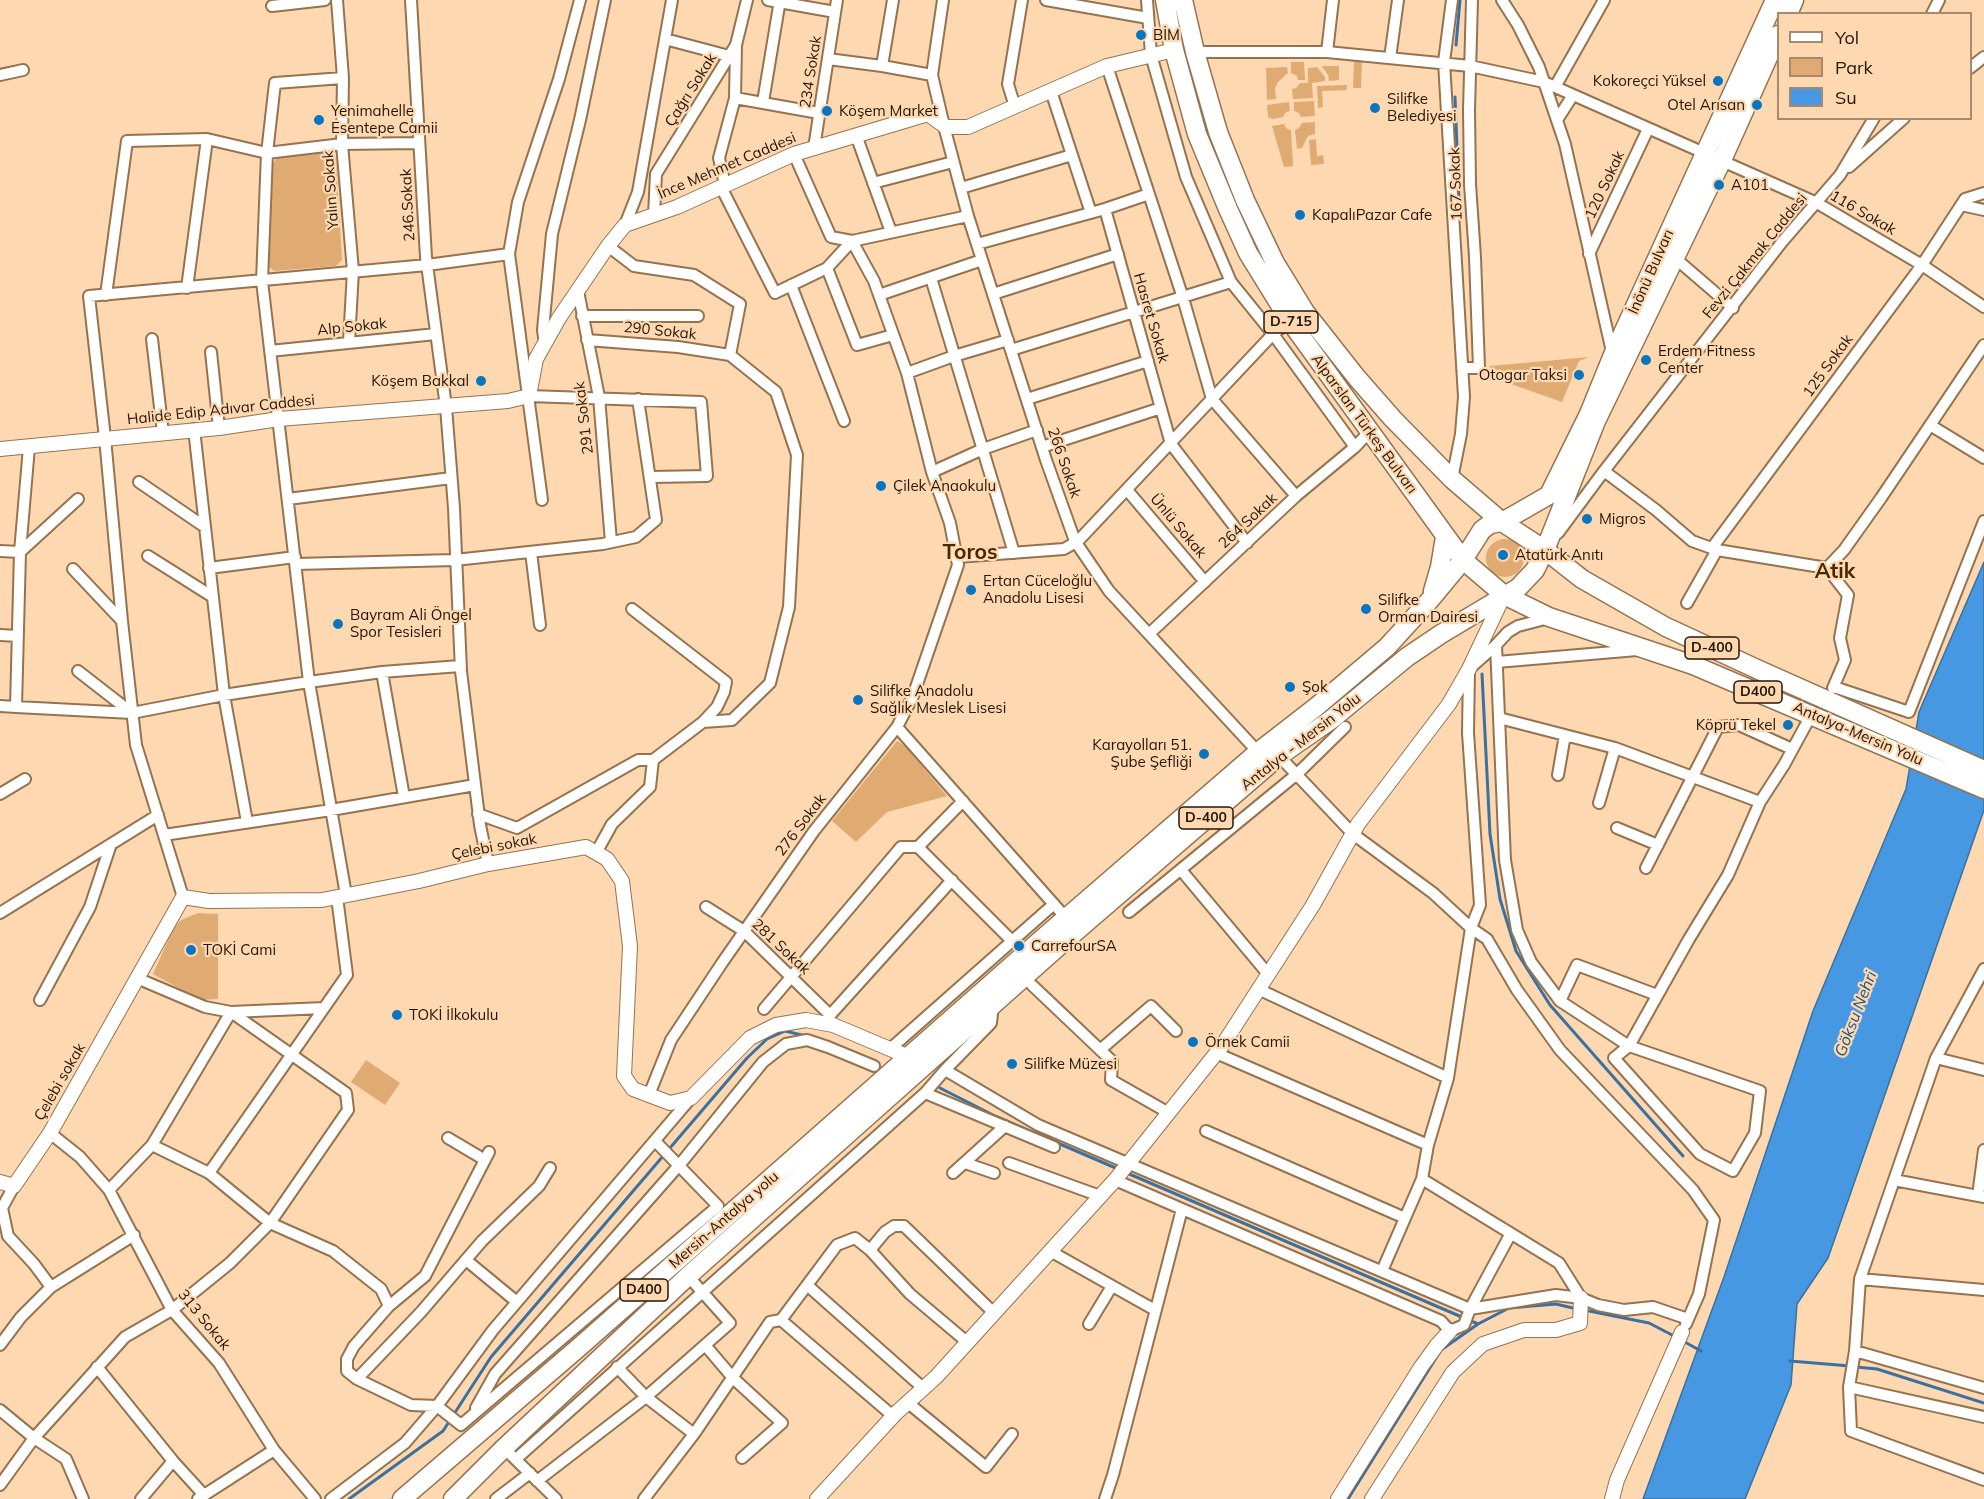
<!DOCTYPE html>
<html>
<head>
<meta charset="utf-8">
<style>
	body { margin:0 }
	#map { position:relative; width:1984px; height:1499px; overflow:hidden; background:#fed8b1; font-family:Mulish,sans-serif }
	canvas { display:block }
	.legend { position:absolute; left:1777px; top:12px; width:195px; height:108px; box-sizing:border-box; background:#fed8b1; border:2px solid #a78a6d; margin:0; padding:8px 10px; list-style:none; font-size:18px; color:#241608 }
	.legend li { display:flex; align-items:center; gap:12px; height:30px }
	.legend b { width:30px; border:2px solid #a78a6d }
</style>
</head>
<body>
<div id="map">
<canvas width="1984" height="1499"></canvas>
<ul class="legend">
<li><b style="height:8px;background:#fff"></b>Yol</li>
<li><b style="height:16px;background:#dfab73"></b>Park</li>
<li><b style="height:16px;background:#4598e1"></b>Su</li>
</ul>
</div>
<script>
const ctx = document.querySelector('canvas').getContext('2d');
ctx.lineJoin = 'round';
function fillPath(path, color) { ctx.fillStyle = color; ctx.fill(path, 'evenodd'); }
const shape = rows => new Path2D(rows.map(r => 'M' + r).join(''));
function stroke(path, color, width, dash) { ctx.strokeStyle = color; ctx.lineWidth = width; ctx.lineCap = dash ? 'butt' : 'round'; ctx.setLineDash(dash || []); ctx.stroke(path); }
function label(font, color, halo, rows, align = 'center') {
  ctx.font = font + ' Mulish,sans-serif'; ctx.lineWidth = 4.5; ctx.setLineDash([]); ctx.textBaseline = 'middle'; ctx.strokeStyle = halo; ctx.fillStyle = color; for (const [text, x, y, turn = 0] of rows) {
    ctx.save(); ctx.translate(x, y); ctx.rotate((+turn || 0) * Math.PI / 180); ctx.textAlign = isNaN(turn) ? turn : align; if (halo) ctx.strokeText(text, 0, 0); ctx.fillText(text, 0, 0); ctx.restore();
  }
}
fillPath(shape([
	[1291,62,1304,62,1305,80,1298,80,1297,76,1291,73],
	[1354,62,1362,62,1361,88,1353,88],
	[1322,66,1339,66,1339,80,1329,81,1328,75],
	[1287,67,1288,73,1278,82,1275,88,1276,99,1267,100,1266,68],
	[1317,67,1325,77,1325,81,1312,83,1313,98,1293,99,1292,89,1296,88,1300,83,1308,83,1308,68],
	[1347,85,1347,90,1322,91,1323,107,1318,108,1317,86],
	[1314,101,1315,116,1301,117,1299,113,1294,111,1294,102],
	[1289,102,1290,111,1286,112,1283,117,1273,119,1268,117,1267,105],
	[1315,122,1315,134,1308,136,1302,148,1297,149,1295,130,1299,128,1302,123],
	[1284,124,1287,129,1291,130,1293,166,1284,167,1272,126],
	[1316,139,1317,156,1323,155,1324,164,1311,165,1309,140],
	[329,152,336,158,342,260,336,266,274,271,266,264,270,169,277,157],
	[1589,357,1579,361,1562,402,1491,377,1490,366],
	'1486 558a19 19 0 1 1 38 0a19 19 0 1 1-38 0Z',
	[897,741,905,746,947,796,887,812,856,842,832,821],
	[198,913,218,914,218,999,200,1000,153,974,173,929,181,920],
	[366,1060,400,1083,385,1105,351,1082]
]), '#dfab73');
const water = shape([
	[1984,562,1984,810,1828,1258,1797,1304,1791,1385,1745,1499,1643,1499,1724,1277,1813,1011,1906,789,1919,712,1984,562]
]);
fillPath(water, '#4598e1');
stroke(water, '#3b71a0', 1.5);
stroke(shape([
	[1456,45,1460,0],
	[1455,97,1459,200],
	[1482,674,1490,834,1500,899,1516,951,1550,1005,1683,1156],
	[940,1088,995,1116,1118,1169],
	[1127,1173,1478,1324],
	[1584,1310,1649,1323,1674,1336],
	[1683,1341,1701,1351],
	[1790,1361,1850,1366],
	[1856,1367,1877,1369,1984,1403],
	[349,1499,443,1431,491,1357,747,1058,767,1039,785,1031,806,1036],
	[1348,1499,1441,1350,1478,1324,1509,1308,1556,1304,1577,1309]
]), '#3b71a0', 3);
const minor = shape([
	[337,0,343,78,342,144,353,271,349,342],
	[411,0,426,257,446,407,454,508,461,671,480,825,488,864],
	[768,0,835,12],
	[893,0,882,66,932,75],
	[943,0,932,75,944,126,968,216,1046,460,1075,541,1109,591,1258,752],
	[1046,0,1148,18],
	[1147,0,1151,55,1186,177,1231,282,1273,334,1355,447],
	[1452,0,1444,62,1464,397,1461,434,1452,479],
	[1502,0,1518,25,1539,67,1565,144,1612,352],
	[272,6,325,0],
	[1932,14,1939,0],
	[665,39,729,56],
	[736,45,747,0],
	[1195,52,1327,52,1470,66,1544,82,1817,203,1922,265,1984,307],
	[1327,52,1333,0],
	[1390,58,1398,0],
	[828,59,882,66],
	[1107,66,1183,298,1212,399,1296,496],
	[1970,68,1984,57],
	[0,75,23,70],
	[343,78,275,83,267,153,262,281,309,682,346,895],
	[1555,87,1604,0],
	[1051,91,1091,213],
	[763,102,780,0],
	[1015,107,1008,84,1022,0],
	[1557,120,1573,95],
	[856,135,891,232],
	[814,148,837,0],
	[1849,167,1904,118],
	[873,183,953,162],
	[725,185,719,158,735,98],
	[721,187,775,293,827,268,852,241,968,216],
	[961,188,1072,155],
	[1961,205,1984,210],
	[1105,209,1149,194],
	[654,215,656,174,736,45,735,98,819,113],
	[625,225,638,192,672,0],
	[977,244,1105,209,1171,444,1247,543],
	[608,246,634,266,694,275,740,304,730,355],
	[1589,254,1648,129],
	[1675,258,1733,308],
	[827,268,857,345,893,335],
	[931,278,1014,553],
	[791,285,844,421],
	[187,288,207,139],
	[578,291,599,397,611,542],
	[993,294,1118,254],
	[106,295,127,141,207,139,267,153,342,144,419,143],
	[879,295,982,260],
	[582,316,698,316],
	[152,339,163,433],
	[587,340,678,347,730,355,776,392,797,455,789,607,770,683,732,720,703,722],
	[545,344,543,330,552,234,580,120,605,0],
	[1011,350,1231,282],
	[270,351,436,334],
	[211,352,219,428],
	[1462,368,1479,368,1475,257,1470,184,1469,110,1472,0],
	[907,373,954,356,1008,340],
	[529,396,701,402,707,476,651,477],
	[1027,399,1148,361],
	[1930,425,1984,458],
	[194,429,224,695,247,822],
	[1042,447,1161,408],
	[1604,471,1656,510,1692,541,1717,550,1827,568,1844,550,1881,498,1984,345],
	[932,472,983,449,1037,430],
	[139,482,205,527],
	[1127,490,1205,582],
	[288,499,451,478],
	[542,500,509,254,518,202,559,79,580,0],
	[1558,533,1604,471,1782,242,1840,175,1874,118],
	[1712,548,1922,265,1965,199,1984,193],
	[0,551,20,552,16,707,132,713,224,695,309,682,382,672,460,666],
	[20,552,29,447],
	[20,552,78,499],
	[531,552,540,625],
	[148,556,213,597],
	[957,557,1064,549,1078,541,1273,334,1290,321],
	[296,564,455,560,603,544,636,537,656,520,638,399],
	[209,568,295,557],
	[1827,568,1848,595,1840,638,1845,660,1833,688],
	[73,569,122,621],
	[1687,603,1717,550],
	[632,609,726,682,724,692,717,707,703,722,653,760],
	[1149,634,1296,496,1355,447,1370,431],
	[0,635,18,636],
	[1496,645,1505,860,1517,930,1531,962,1560,1001,1629,1046,1760,1091,1755,1133,1733,1171,1700,1154,1614,1058,1629,1046,1689,939,1728,875,1760,802,1784,765,1809,719],
	[1497,662,1637,650],
	[78,671,132,713],
	[382,672,404,797],
	[1834,687,1909,712,1984,521],
	[0,706,16,707],
	[1499,718,1615,748,1760,802],
	[897,727,1066,918],
	[1279,756,1353,834,1433,893,1471,928,1487,939,1517,990,1560,1050,1693,1190,1714,1220,1699,1294,1686,1324],
	[1558,775,1565,735],
	[0,794,25,779],
	[1599,803,1615,748],
	[478,814,517,828,638,760,653,760,650,787,612,824,596,853],
	[1617,828,1658,845],
	[164,835,331,810,475,785],
	[918,847,1012,941],
	[1646,868,1718,727,1739,725,1792,749],
	[1181,870,1268,974],
	[183,897,136,745,122,621,105,438,89,296,427,265,509,254],
	[706,907,744,931,830,1015],
	[1129,912,1297,774,1345,727],
	[0,913,158,815],
	[1984,969,1936,1058,1860,1279,1855,1351,1849,1387,1851,1431,1984,1480],
	[139,979,205,1007,231,1012,324,1008],
	[1032,985,1112,1061,1111,1080,1169,1113],
	[1258,989,1448,1078],
	[40,1000,90,907,111,844],
	[1560,1001,1577,965,1657,995],
	[764,1009,901,847,918,847,963,801],
	[823,1023,952,880],
	[890,1049,1054,904],
	[1100,1050,1151,1006,1176,1031],
	[1216,1053,1428,1145],
	[1936,1058,1984,1070],
	[945,1070,991,1023,993,1005],
	[925,1093,1054,1147],
	[649,1095,671,1040,722,963,814,831,897,727,913,696,958,565,950,523,932,472,907,373,874,281,852,241,831,237,794,154],
	[1206,1131,1405,1218],
	[50,1133,80,1157,109,1190,172,1310,219,1363,274,1450,315,1499],
	[448,1138,485,1160],
	[489,1152,425,1276,389,1306,354,1346,347,1359,347,1371,357,1379,411,1405,437,1406,461,1425,718,1206,655,1141],
	[965,1163,994,1173],
	[1009,1163,1100,1196],
	[209,1173,347,975,337,897],
	[953,1173,1005,1126],
	[1422,1179,1559,1263,1581,1298],
	[1115,1180,1441,1321,1450,1331,1464,1325,1470,1309,1510,1235],
	[1894,1180,1984,1197],
	[14,1186,2,1208,8,1236,34,1264,51,1287],
	[109,1190,152,1145,209,1173,270,1223,333,1251,381,1289,389,1306],
	[1978,1196,1984,1150],
	[870,1250,885,1232,894,1226,904,1226,994,1313],
	[1050,1251,1155,1310],
	[466,1260,517,1302],
	[1382,1271,1422,1179,1428,1145,1448,1078,1471,928,1480,905,1468,733,1469,669,1496,645,1508,632,1518,626,1549,618],
	[1860,1279,1984,1290],
	[807,1285,923,1388],
	[781,1320,893,1416],
	[1089,1324,1112,1286],
	[0,1345,21,1317,51,1287,134,1235],
	[705,1345,733,1378,782,1423,742,1458],
	[1855,1351,1984,1388],
	[97,1367,173,1461,203,1494],
	[617,1367,646,1397,694,1434],
	[357,1379,421,1312,482,1241,539,1186,550,1168],
	[1849,1387,1984,1417],
	[907,1402,986,1467,1012,1434],
	[476,1408,495,1374,681,1163,763,1062,786,1044,807,1040,828,1047,874,1066],
	[0,1410,34,1438,66,1459,83,1499],
	[510,1454,556,1499],
	[516,1459,925,1093,945,1070,1038,1125,1470,1309,1556,1295,1581,1298,1598,1305,1624,1310,1653,1307,1688,1319],
	[537,1481,646,1397,730,1323,688,1276],
	[0,1485,34,1438,125,1337,172,1310,230,1263,270,1223,348,1110,346,1093,231,1012,152,1145],
	[141,1499,173,1461],
	[198,1499,274,1450],
	[331,1499,405,1443,437,1406,493,1330,691,1098],
	[496,1499,530,1473],
	[644,1499,694,1434,770,1322,781,1320,837,1245,855,1238,870,1250,910,1294,967,1342],
	[1105,1499,1113,1475,1182,1209]
]);
const tertiary = shape([
	[0,449,219,428,279,419,508,401,529,396,536,359,559,318,608,246,625,225,677,207,794,154,928,114,946,127,968,127,1107,66,1174,50],
	[0,1182,14,1186,50,1133,183,897,209,901,322,900,419,881,488,864,586,847,607,859,622,881,630,946,624,1076,633,1089,670,1103,691,1098,750,1038,776,1025,806,1020,833,1025,909,1057],
	[817,1499,896,1413,936,1377,1115,1180,1222,1046,1313,905,1358,824,1449,704,1469,669,1504,595],
	[1338,1499,1421,1367,1437,1345,1450,1331],
	[1372,1499,1453,1372,1483,1344,1524,1330,1556,1330,1580,1323,1581,1298],
	[1612,1499,1617,1480,1682,1332]
]);
const primary = shape([
	[1788,14,1794,0],
	[1502,522,1549,495,1589,414,1613,355,1775,0],
	[1545,550,1596,421,1722,160,1778,35]
]);
const trunk = shape([
	[1165,0,1174,50,1197,134,1228,209,1248,253,1290,321,1463,560,1504,595,1549,617,1693,665,1984,789],
	[1183,0,1195,52,1218,132,1245,200,1275,263,1305,312,1357,378,1393,419,1452,479,1502,522,1545,550,1582,579,1666,627,1759,670,1984,770],
	[1433,591,1440,567,1445,537],
	[402,1499,577,1349,1043,938,1258,752,1316,707,1387,647,1429,601,1463,560,1482,530,1490,524,1502,522],
	[453,1499,503,1449,688,1276,1059,946,1279,756,1332,719,1407,657,1441,634,1518,588,1535,570,1545,550]
]);
stroke(minor, '#95734f', 14);
stroke(tertiary, '#95734f', 16);
stroke(primary, '#95734f', 21);
stroke(trunk, '#95734f', 21);
stroke(minor, '#fff', 10);
stroke(tertiary, '#fff', 14);
stroke(primary, '#fff', 18);
stroke(trunk, '#fff', 18);
for (const [x, y, r, color] of [
	[1141,35,6,"#0975c0"],
	[1718,81,6,"#0975c0"],
	[1757,105,6,"#0975c0"],
	[1375,108,6,"#0975c0"],
	[827,111,6,"#0975c0"],
	[319,120,6,"#0975c0"],
	[1719,185,6,"#0975c0"],
	[1300,215,6,"#0975c0"],
	[1646,360,6,"#0975c0"],
	[1579,375,6,"#0975c0"],
	[481,381,6,"#0975c0"],
	[881,486,6,"#0975c0"],
	[1587,519,6,"#0975c0"],
	[1503,555,6,"#0975c0"],
	[971,590,6,"#0975c0"],
	[1366,609,6,"#0975c0"],
	[338,624,6,"#0975c0"],
	[1290,687,6,"#0975c0"],
	[858,700,6,"#0975c0"],
	[1788,725,6,"#0975c0"],
	[1204,754,6,"#0975c0"],
	[1019,946,6,"#0975c0"],
	[191,950,6,"#0975c0"],
	[397,1015,6,"#0975c0"],
	[1193,1042,6,"#0975c0"],
	[1012,1064,6,"#0975c0"]
]) { const dot = new Path2D(); dot.arc(x, y, r, 0, 2 * Math.PI); ctx.fillStyle = color; ctx.fill(dot); stroke(dot, '#fed8b1', 2); }
for (const [x, y, w] of [
	[1291,322,54],
	[1712,648,54],
	[1758,692,48],
	[1206,818,54],
	[644,1290,48]
]) { const box = new Path2D(); box.roundRect(x - w / 2, y - 11, w, 22, 4.5); ctx.fillStyle = '#fed8b1'; ctx.fill(box); stroke(box, '#241608', 1.5); }
label('bold 14px', '#241608', null, [
	["D-715",1291,322],
	["D-400",1712,648],
	["D400",1758,692],
	["D-400",1206,818],
	["D400",644,1290]
]);
label('15px', '#241608', '#fed8b1', [
	["BİM",1153,35],
	["Kokoreçci Yüksel",1706,81,"right"],
	["Silifke",1387,99],
	["Belediyesi",1387,116],
	["Otel Arısan",1745,105,"right"],
	["Yenimahelle",331,111],
	["Esentepe Camii",331,128],
	["Köşem Market",839,111],
	["A101",1731,185],
	["KapalıPazar Cafe",1312,215],
	["Erdem Fitness",1658,351],
	["Center",1658,368],
	["Otogar Taksi",1567,375,"right"],
	["Köşem Bakkal",469,381,"right"],
	["Çilek Anaokulu",893,486],
	["Migros",1599,519],
	["Atatürk Anıtı",1515,555],
	["Ertan Cüceloğlu",983,581],
	["Anadolu Lisesi",983,598],
	["Silifke",1378,600],
	["Orman Dairesi",1378,617],
	["Bayram Ali Öngel",350,615],
	["Spor Tesisleri",350,632],
	["Şok",1302,687],
	["Silifke Anadolu",870,691],
	["Sağlık Meslek Lisesi",870,708],
	["Köprü Tekel",1776,725,"right"],
	["Karayolları 51.",1192,745,"right"],
	["Şube Şefliği",1192,762,"right"],
	["CarrefourSA",1031,946],
	["TOKİ Cami",203,950],
	["TOKİ İlkokulu",409,1015],
	["Örnek Camii",1205,1042],
	["Silifke Müzesi",1024,1064]
], 'left');
label('15px', '#241608', '#fed8b1', [
	["234 Sokak",811,72,-81],
	["Çağrı Sokak",691,90,-58],
	["İnce Mehmet Caddesi",727,166,-23],
	["167 Sokak",1456,184,-92],
	["120 Sokak",1605,185,-65],
	["Yalın Sokak",331,190,-94],
	["246.Sokak",408,205,-93],
	["116 Sokak",1863,213,30],
	["Fevzi Çakmak Caddesi",1755,256,-51],
	["İnönü Bulvarı",1651,272,-66],
	["Hasret Sokak",1151,318,74],
	["Alp Sokak",352,327,-6],
	["290 Sokak",660,331,6],
	["125 Sokak",1828,366,-54],
	["Halide Edip Adıvar Caddesi",221,410,-6],
	["291 Sokak",584,418,-97],
	["Alparslan Türkeş Bulvarı",1364,424,54],
	["266 Sokak",1064,463,71],
	["264 Sokak",1248,521,-43],
	["Ünlü Sokak",1178,526,50],
	["Antalya-Mersin Yolu",1858,734,23],
	["Antalya - Mersin Yolu",1301,742,-38],
	["276 Sokak",801,825,-53],
	["Çelebi sokak",494,847,-11],
	["281 Sokak",781,947,43],
	["Çelebi sokak",60,1082,-60],
	["Mersin-Antalya yolu",724,1220,-41],
	["313 Sokak",204,1320,51]
]);
label('italic 16px', '#1b5585', '#fed8b1', [
	["Göksu Nehri",1856,1014,-69]
]);
label('bold 21px', '#462801', '#fed8b1', [
	["Toros",970,553],
	["Atik",1835,572]
]);
</script>
</body>
</html>
